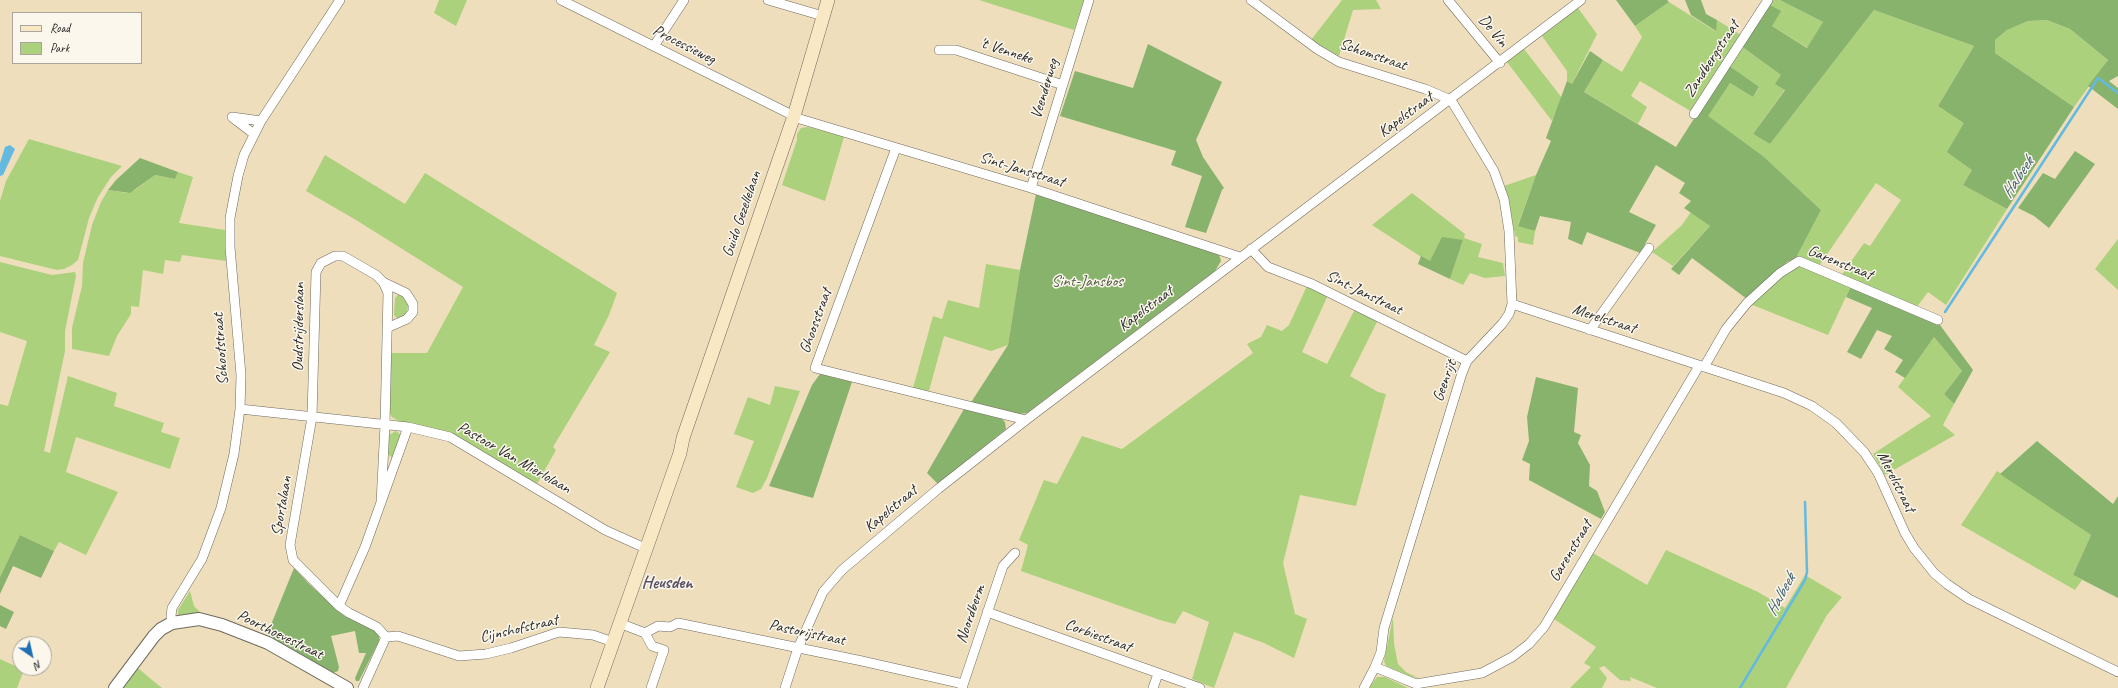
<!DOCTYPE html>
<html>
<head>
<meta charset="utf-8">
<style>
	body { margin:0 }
	#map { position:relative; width:2118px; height:688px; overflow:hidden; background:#eedebc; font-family:Caveat,sans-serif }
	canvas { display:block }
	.legend { position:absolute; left:12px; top:12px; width:130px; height:52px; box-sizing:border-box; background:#fbf7ec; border:1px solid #a8a59f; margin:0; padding:5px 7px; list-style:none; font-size:12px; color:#2b2b2b }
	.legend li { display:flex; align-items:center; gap:8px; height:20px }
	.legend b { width:20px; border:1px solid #a8a59f }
	.north { position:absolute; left:12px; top:636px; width:40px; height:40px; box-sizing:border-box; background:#fbf7ec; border:1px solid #a8a59f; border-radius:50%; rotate:146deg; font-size:11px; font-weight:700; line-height:16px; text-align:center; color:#2b2b2b }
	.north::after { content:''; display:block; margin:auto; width:14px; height:18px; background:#1f6fb2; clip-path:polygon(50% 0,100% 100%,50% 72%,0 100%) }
</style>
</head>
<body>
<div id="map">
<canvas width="2118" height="688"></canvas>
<ul class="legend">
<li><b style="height:5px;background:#f8e8c3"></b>Road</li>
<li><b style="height:11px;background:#abd17c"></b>Park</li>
</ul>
<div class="north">N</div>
</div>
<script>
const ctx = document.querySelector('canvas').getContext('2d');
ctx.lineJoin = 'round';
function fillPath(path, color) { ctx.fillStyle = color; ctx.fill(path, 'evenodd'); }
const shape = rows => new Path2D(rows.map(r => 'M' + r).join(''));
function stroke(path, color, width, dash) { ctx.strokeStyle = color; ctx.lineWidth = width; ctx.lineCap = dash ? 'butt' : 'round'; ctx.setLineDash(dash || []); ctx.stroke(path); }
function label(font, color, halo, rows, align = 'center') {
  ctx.font = font + ' Caveat,sans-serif'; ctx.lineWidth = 3; ctx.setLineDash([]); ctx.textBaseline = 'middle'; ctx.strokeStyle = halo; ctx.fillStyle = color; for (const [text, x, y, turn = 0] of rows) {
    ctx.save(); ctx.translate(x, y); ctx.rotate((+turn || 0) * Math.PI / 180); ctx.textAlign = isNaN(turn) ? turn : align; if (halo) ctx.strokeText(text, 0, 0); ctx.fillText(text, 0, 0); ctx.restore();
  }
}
fillPath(shape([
	[439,0,467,0,456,26,434,13],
	[979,0,1084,0,1074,30],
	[1342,0,1376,0,1381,9,1353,10,1339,56,1311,40],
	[1770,0,1780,0,1823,22,1808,48,1772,26],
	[1669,2,1715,31,1717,20,1741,35,1692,112,1640,81,1631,96,1647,107,1638,124,1584,92,1603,60,1622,72,1642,37,1635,26],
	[1578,8,1597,34,1572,84,1567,81,1567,71,1542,36],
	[1874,10,1974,46,1938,106,1964,122,1972,170,1963,185,2007,209,1946,305,1928,292,1916,308,1841,276,1864,243,1870,246,1901,200,1876,183,1819,266,1796,258,1821,210,1763,156,1707,116,1730,83,1753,97,1759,88,1728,65,1741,46,1781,75,1785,89,1753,134,1770,144],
	[2047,20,2070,29,2108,60,2074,107,1995,53,1995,40,2007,30,2028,21],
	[1524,49,1562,98,1552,121,1507,62],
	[808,127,844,137,825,201,782,185,797,140,797,134,801,128],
	[29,139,122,166,111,177,98,197,89,218,78,260,72,265,64,269,57,270,0,256,0,201,6,181],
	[325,155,405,204,425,173,617,293,609,315,594,345,610,352,553,447,556,450,537,484,462,440,400,422,392,417,389,412,391,353,427,353,463,287,356,220,306,191],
	[178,172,193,177,179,223,225,230,226,261,182,255,180,262,165,260,163,274,143,270,139,307,131,306,131,314,117,336,109,356,72,349,72,328,82,286,83,263,92,225,101,202,108,190,127,193,135,190,155,175,175,179],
	[1536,175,1518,225,1535,231,1533,245,1518,242,1518,237,1515,236,1509,202,1504,186],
	[1412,193,1465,234,1464,238,1482,244,1478,257,1503,263,1505,276,1485,278,1470,273,1463,285,1450,279,1463,240,1429,262,1372,225],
	[1691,212,1710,226,1673,266,1652,252,1682,225],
	[2118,239,2118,290,2095,269],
	[0,262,52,275,75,272,76,276,65,331,65,351,44,451,50,453,68,376,117,393,114,406,164,423,161,432,180,438,170,469,76,437,66,472,118,492,86,555,59,542,54,551,20,535,0,577,0,404,8,406,27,341,0,332],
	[986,264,1020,270,1008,345,991,351,944,336,929,391,913,388,933,316,942,319,948,300,979,308],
	[1801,266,1851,286,1828,335,1750,304,1790,268],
	[1307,286,1328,295,1302,352,1327,364,1355,309,1378,320,1350,376,1378,392,1386,394,1356,506,1300,495,1283,563,1295,614,1307,619,1294,658,1264,643,1234,632,1214,688,1192,679,1209,622,1183,611,1175,624,1160,620,1021,571,1028,545,1019,540,1044,480,1057,484,1082,436,1122,449,1253,353,1247,344,1261,337,1267,325,1282,331,1289,325],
	[399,294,408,301,408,307,406,315,398,319,394,315,395,298],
	[1934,337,1962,371,1944,394,1954,404,1943,425,1955,435,1885,475,1873,454,1931,416,1898,387],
	[775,386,800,391,767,478,761,489,753,493,736,487,754,441,734,434,748,397,770,405],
	[396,431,402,436,394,457,392,458,388,454,389,435],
	[1997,471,2091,535,2073,575,2082,580,2075,590,1961,525],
	[1666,550,1758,592,1785,608,1805,575,1842,597,1827,615,1786,688,1657,688,1630,677,1631,681,1620,680,1604,666,1599,668,1607,678,1602,688,1570,688,1591,667,1584,663,1596,647,1554,619,1593,553,1647,585],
	[190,591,194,606,202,614,178,615,178,610],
	[1393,617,1394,644,1398,664,1406,672,1420,679,1409,676,1386,666,1384,661],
	[0,659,24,670,17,688,0,688],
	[138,668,152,680,162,688,123,688],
	[1377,677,1385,677,1408,688,1369,688]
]), '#abd17c');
fillPath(shape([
	[1616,0,1667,0,1669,2,1635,26],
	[1685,0,1701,0,1706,14,1717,20,1716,31,1691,15],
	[1780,0,2118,0,2118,76,2109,81,2118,88,2118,109,2088,86,2108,60,2070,29,2047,20,2028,21,2007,30,1995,40,1995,53,2074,107,2007,209,1963,185,1972,170,1947,152,1964,123,1938,106,1974,46,1874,10,1770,144,1753,134,1785,90,1775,84,1781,75,1741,46,1768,4,1781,11,1772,26,1807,48,1823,22],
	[1148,44,1222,82,1196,140,1203,157,1224,188,1222,190,1206,233,1185,227,1202,176,1171,165,1176,151,1060,116,1075,71,1133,88],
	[1590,51,1603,60,1584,92,1676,147,1728,65,1759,87,1753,97,1730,83,1708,116,1763,156,1821,210,1796,258,1787,262,1747,299,1692,258,1679,275,1671,269,1710,226,1684,208,1691,201,1679,193,1685,183,1656,165,1629,212,1656,225,1640,253,1587,232,1582,245,1568,239,1571,222,1540,216,1535,231,1518,226,1536,175,1551,141,1546,138,1567,81,1572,84],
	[2075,151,2095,164,2049,228,2034,216,2018,208,2043,173,2055,179],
	[140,158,178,172,175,179,155,175,130,193,108,190,116,180],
	[1036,194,1219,254,1221,261,1215,271,1027,413,1019,414,970,404,1008,345,1020,270],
	[1442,237,1463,240,1450,279,1418,264,1421,256,1430,261],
	[1851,286,1940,325,1973,370,1954,404,1944,394,1962,371,1934,337,1905,378,1895,372,1903,360,1884,349,1892,336,1877,330,1861,359,1847,352,1872,308,1846,297],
	[820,374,852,382,813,498,769,486,812,385],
	[1536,377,1578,388,1574,432,1581,435,1578,443,1590,465,1589,486,1597,491,1605,512,1601,519,1529,480,1530,464,1522,460,1529,441,1527,417],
	[964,409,1002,419,1005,422,1006,429,938,484,927,473],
	[2037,441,2113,504,2118,496,2118,598,2073,575,2091,535,2000,474],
	[20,535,54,551,41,578,13,566,0,594,0,577],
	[294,568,309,584,341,613,374,629,379,635,379,641,359,681,356,681,355,678,366,653,359,653,355,631,331,636,339,667,338,671,333,673,266,637],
	[0,605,14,612,6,629,0,626]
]), '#88b36c');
fillPath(shape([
	[10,145,15,149,3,175,0,176,0,163,5,147]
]), '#64b9e1');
stroke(shape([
	[1945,312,2098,78,2118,93],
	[1740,688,1805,580,1807,572,1805,502]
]), '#64b9e1', 2.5);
const minor = shape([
	[561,0,800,119,1031,188,1240,257],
	[768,0,823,16],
	[1251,0,1317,49,1339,62,1425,89,1451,100],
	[1448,0,1500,63],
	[654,46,684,0],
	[939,50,956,50,1063,85],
	[1694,114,1768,0],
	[232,117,261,121],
	[233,118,254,134],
	[896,148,815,368,1026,420],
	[1031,188,1089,0],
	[1251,249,1268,267,1312,284,1467,361],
	[383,282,406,293,413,304,413,312,407,319,387,328],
	[1512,304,1784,393,1812,406,1836,423,1864,452,1878,473,1905,533,1914,548,1934,573,1947,584,1969,599,2118,672],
	[1590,330,1649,248],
	[1704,367,1726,329,1747,303,1780,273,1799,261,1938,320],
	[240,409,408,427,450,437,605,530,645,548],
	[339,606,365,547,408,427],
	[987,612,1200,688],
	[172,623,171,616,172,608,202,559,221,508,234,454,240,409,241,375,230,247,230,218,238,176,244,155,261,121,340,0],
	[619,623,645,633,652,646,664,650,651,688],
	[645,633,658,626,670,627,678,623,862,661,963,684],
	[386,637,398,636,459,656,486,654,511,648,559,632,593,635,613,642],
	[1375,667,1416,684,1482,673,1512,657,1529,644,1544,627,1699,366],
	[363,688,386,637,377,627,349,613,339,606,293,560,290,545,312,417,316,272,321,263,335,256,343,256,376,275,383,282,388,293,385,425,381,503],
	[785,688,798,648,823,592,842,570,938,489,1026,420,1581,0],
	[962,688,1003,566,1015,553],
	[1153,688,1158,674],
	[1364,688,1375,667,1381,652,1384,628,1462,373,1467,361,1502,324,1509,314,1512,304,1509,231,1504,199,1494,171,1451,100]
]);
const tertiary = shape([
	[115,688,154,636,161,629,172,623,199,619,222,625,268,643,347,688]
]);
const secondary = shape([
	[597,688,680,453,683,438,794,116,828,0]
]);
stroke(minor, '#6f6a5e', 10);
stroke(tertiary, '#6f6a5e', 14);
stroke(secondary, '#6f6a5e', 14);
stroke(minor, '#fff', 9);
stroke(tertiary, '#fff', 12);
stroke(secondary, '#f8e8c3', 13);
label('16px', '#2b2b2b', '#fbf7ec', [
	["De Vin",1493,31,51],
	["Processieweg",684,45,27],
	["'t Venneke",1006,51,18],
	["Schomstraat",1373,55,19],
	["Zandbergstraat",1712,59,-57],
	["Veenderweg",1045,89,-73],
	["Kapelstraat",1406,115,-37],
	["Sint-Jansstraat",1022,170,17],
	["Guido Gezellelaan",742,214,-71],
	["Garenstraat",1840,263,22],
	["Sint-Janstraat",1364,293,26],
	["Kapelstraat",1146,309,-37],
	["Merelstraat",1604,319,18],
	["Ghoosstraat",816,321,-70],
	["Oudstrijderslaan",299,327,-89],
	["Schootstraat",221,349,-94],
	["Geenrijt",1445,381,-70],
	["Pastoor Van Mierlolaan",514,458,30],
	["Merelstraat",1896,482,63],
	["Sportalaan",282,506,-80],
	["Kapelstraat",891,509,-40],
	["Garenstraat",1571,551,-59],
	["Noordberm",971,614,-71],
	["Cijnshofstraat",519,629,-13],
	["Pastorijstraat",807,633,12],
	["Poorthoevestraat",280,635,26],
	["Corbiestraat",1098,636,20]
]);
label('16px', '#515d43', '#fbf7ec', [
	["Sint-Jansbos",1087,282]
]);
label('italic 17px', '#3f5d6b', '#fbf7ec', [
	["Halbeek",2018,178,-57],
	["Halbeek",1781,595,-62]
]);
label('bold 18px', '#5a5265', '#fbf7ec', [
	["Heusden",667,583]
]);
</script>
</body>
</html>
